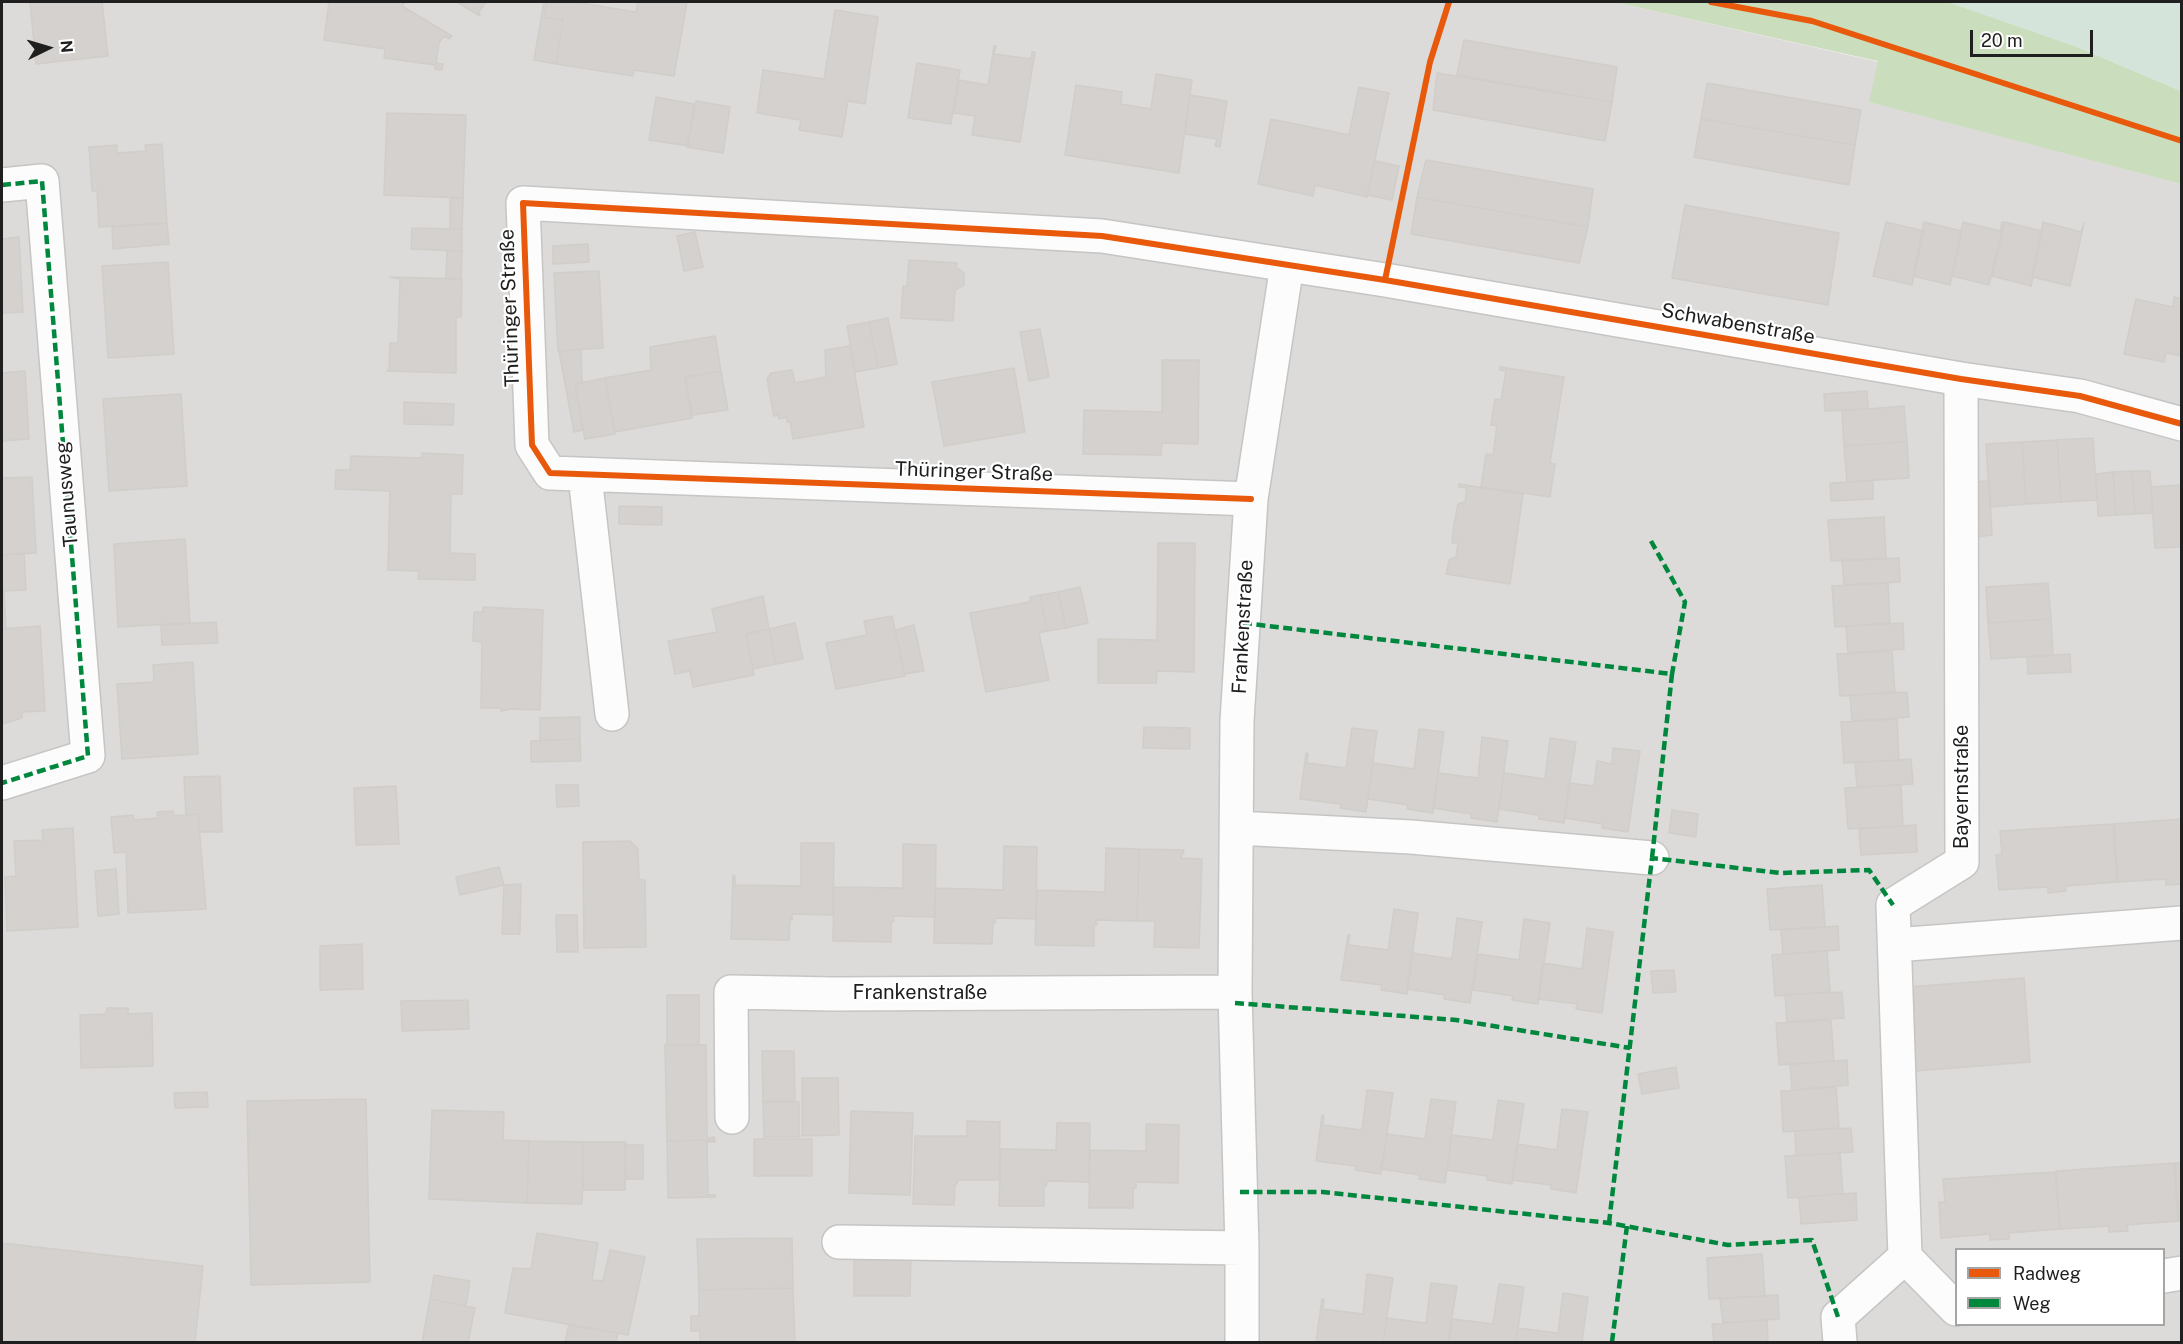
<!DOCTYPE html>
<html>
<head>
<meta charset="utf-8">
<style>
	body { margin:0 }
	#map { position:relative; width:2183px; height:1344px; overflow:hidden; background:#edebe8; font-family:"Public Sans",sans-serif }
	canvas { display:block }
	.frame { position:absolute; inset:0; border:3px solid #1f1f1f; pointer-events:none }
	.legend { position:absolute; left:1955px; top:1248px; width:210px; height:78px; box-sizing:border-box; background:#fff; border:2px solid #a5a5a5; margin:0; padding:8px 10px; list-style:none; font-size:18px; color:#1f1f1f }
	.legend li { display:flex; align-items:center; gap:12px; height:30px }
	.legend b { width:30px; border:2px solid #a5a5a5 }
	.north { position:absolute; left:18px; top:18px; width:60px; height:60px; -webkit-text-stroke:4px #fff; paint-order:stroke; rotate:85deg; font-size:16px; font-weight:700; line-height:24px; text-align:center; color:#1f1f1f }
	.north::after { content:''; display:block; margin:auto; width:21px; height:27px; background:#1f1f1f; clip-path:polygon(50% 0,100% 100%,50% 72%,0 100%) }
	.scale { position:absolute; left:1970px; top:30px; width:123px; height:27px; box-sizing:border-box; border:3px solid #1f1f1f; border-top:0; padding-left:8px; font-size:18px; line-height:21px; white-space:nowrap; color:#1f1f1f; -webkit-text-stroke:4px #fff; paint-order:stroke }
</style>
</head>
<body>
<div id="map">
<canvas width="2183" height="1344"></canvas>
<div class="frame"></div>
<ul class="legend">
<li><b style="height:8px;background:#e8590c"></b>Radweg</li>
<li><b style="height:8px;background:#00873e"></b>Weg</li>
</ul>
<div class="north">N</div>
<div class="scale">20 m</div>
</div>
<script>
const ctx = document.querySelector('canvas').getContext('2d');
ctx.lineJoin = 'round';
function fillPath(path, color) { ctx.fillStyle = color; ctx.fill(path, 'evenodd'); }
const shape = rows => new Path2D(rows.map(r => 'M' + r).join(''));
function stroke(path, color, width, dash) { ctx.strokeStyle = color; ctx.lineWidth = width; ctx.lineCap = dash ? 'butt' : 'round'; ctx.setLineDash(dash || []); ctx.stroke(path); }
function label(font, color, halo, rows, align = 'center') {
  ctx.font = font + ' "Public Sans",sans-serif'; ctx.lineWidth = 4.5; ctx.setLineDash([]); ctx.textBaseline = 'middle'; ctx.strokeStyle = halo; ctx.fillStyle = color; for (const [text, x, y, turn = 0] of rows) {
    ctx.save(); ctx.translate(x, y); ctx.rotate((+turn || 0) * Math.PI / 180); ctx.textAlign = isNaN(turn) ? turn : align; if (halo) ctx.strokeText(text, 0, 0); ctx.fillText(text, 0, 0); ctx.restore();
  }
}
fillPath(shape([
	[2,2,1614,2,1878,62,1870,102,2181,184,2181,1342,2,1342],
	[1956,1250,2164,1250,2164,1324,1956,1324]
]), '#dcdbd9');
fillPath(shape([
	[1614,2,1948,2,2075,46,2181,91,2181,184,1869,102,1878,61]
]), '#caddbd');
fillPath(shape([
	[1948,2,2174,2,2181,4,2181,91,2075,46]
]), '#d5e4da');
const building = shape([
	[30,2,102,2,108,56,36,64,30,2],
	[329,2,405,2,402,6,452,36,449,39,444,36,439,43,436,63,443,64,442,70,435,69,435,65,384,58,385,49,324,40,329,2],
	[457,2,486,2,479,12,480,16,457,2],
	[544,2,547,2,544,18,563,20,556,64,534,60,544,2],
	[547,2,574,2,636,12,638,2,687,2,674,76,634,70,633,76,556,64,563,20,544,18,547,2],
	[835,10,878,17,865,104,848,101,842,137,799,130,801,120,757,113,763,70,824,79,835,10],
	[1464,40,1617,67,1612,102,1457,75,1464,40],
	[994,46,996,46,994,54,1031,59,1032,52,1035,52,1020,142,972,135,975,116,954,113,959,80,988,85,994,46],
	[917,63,960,70,951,124,908,118,917,63],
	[1437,73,1612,102,1605,141,1433,110,1437,73],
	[1156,74,1192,80,1179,173,1065,155,1076,85,1122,92,1121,104,1151,109,1156,74],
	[1707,83,1861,110,1855,145,1701,119,1707,83],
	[1359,87,1389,93,1367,197,1315,185,1313,196,1258,184,1271,119,1349,135,1359,87],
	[1190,95,1227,101,1220,147,1215,146,1217,139,1185,134,1190,95],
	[656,97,694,104,688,146,649,140,656,97],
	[696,101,730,107,723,153,687,147,696,101],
	[387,113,466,115,463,198,384,195,387,113],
	[1701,119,1855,145,1849,185,1694,157,1701,119],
	[162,144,167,223,99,227,97,191,92,191,89,147,117,145,117,153,146,151,145,145,162,144],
	[1426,160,1593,189,1588,227,1417,197,1426,160],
	[1375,161,1399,166,1392,200,1367,195,1375,161],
	[1417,197,1588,227,1579,263,1411,234,1417,197],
	[450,198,463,198,462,229,450,229,450,198],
	[1685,205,1839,233,1828,305,1672,278,1685,205],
	[1886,222,1924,231,1912,285,1873,276,1886,222],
	[1924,222,1962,231,1950,285,1913,276,1924,222],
	[1963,222,2000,231,2002,222,2004,223,1989,285,1952,276,1963,222],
	[2005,222,2042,231,2031,286,1992,276,2005,222],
	[2043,222,2081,232,2084,223,2070,286,2032,277,2043,222],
	[167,223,169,244,113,249,112,227,167,223],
	[412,228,462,229,462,251,411,249,412,228],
	[695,232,703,267,684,271,677,236,695,232],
	[19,237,23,312,2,313,2,239,19,237],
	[588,244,589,262,553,264,553,246,588,244],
	[447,251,462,251,461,279,446,278,447,251],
	[909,260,957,263,956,267,964,273,964,285,955,290,953,321,901,318,903,286,907,286,909,260],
	[168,262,174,354,108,358,102,266,168,262],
	[599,271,603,348,558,351,554,273,599,271],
	[390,277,462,279,461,317,456,317,456,373,387,371,389,369,390,343,398,343,400,279,390,277],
	[2174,297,2182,299,2182,356,2166,353,2164,362,2124,354,2136,299,2173,307,2174,297],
	[888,318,897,364,878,368,869,322,888,318],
	[869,322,878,368,855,372,847,326,869,322],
	[1040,329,1049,377,1029,381,1020,332,1040,329],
	[715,336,721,371,685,377,692,418,615,432,605,378,651,370,650,347,715,336],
	[850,346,864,427,793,439,790,421,787,422,787,417,779,419,778,415,774,416,767,379,771,373,792,370,795,383,826,377,825,350,850,346],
	[581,349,582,383,575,384,583,430,574,432,559,351,581,349],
	[1162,360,1199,360,1198,444,1162,443,1161,455,1083,454,1084,410,1162,412,1162,360],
	[1500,367,1564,377,1550,463,1555,464,1550,497,1481,487,1486,454,1493,455,1497,426,1491,425,1495,399,1501,400,1506,371,1500,370,1500,367],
	[1014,368,1025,432,944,446,932,382,1014,368],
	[25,371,29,439,2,441,2,373,25,371],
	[721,371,728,410,692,415,685,377,721,371],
	[605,378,615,434,585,439,575,384,605,378],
	[1867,391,1868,409,1825,411,1824,394,1867,391],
	[181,394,187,486,109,491,103,399,181,394],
	[404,402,454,404,453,425,404,424,404,402],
	[1904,406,1907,442,1844,446,1842,411,1904,406],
	[2093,438,2097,500,2061,502,2057,440,2093,438],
	[2057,440,2061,502,2026,504,2022,442,2057,440],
	[1907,442,1909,478,1847,482,1844,446,1907,442],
	[2022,442,2026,504,1990,507,1986,444,2022,442],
	[422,453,463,455,462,494,451,494,450,553,475,554,475,580,418,579,419,571,388,570,390,491,335,489,336,470,350,470,351,456,422,458,422,453],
	[2132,471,2135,514,2116,515,2113,472,2132,471],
	[2132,471,2150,471,2153,513,2135,514,2132,471],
	[2113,472,2116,515,2098,516,2096,474,2113,472],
	[32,477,36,553,2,555,2,478,32,477],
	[1873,481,1873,499,1831,501,1830,483,1873,481],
	[1989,481,1992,535,1975,537,1970,482,1989,481],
	[1459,484,1523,494,1510,584,1446,574,1449,560,1456,557,1458,543,1452,543,1454,524,1458,504,1465,502,1467,488,1459,487,1459,484],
	[2182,485,2182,547,2155,548,2151,487,2182,485],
	[619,506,662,507,662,525,619,524,619,506],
	[1884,517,1886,558,1831,561,1828,520,1884,517],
	[185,539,190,623,118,627,114,544,185,539],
	[1158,543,1195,543,1194,672,1157,671,1156,683,1098,683,1098,639,1157,640,1158,543],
	[24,553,26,590,2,591,2,555,24,553],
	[1899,558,1900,582,1844,585,1842,561,1899,558],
	[1888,583,1890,623,1835,627,1832,586,1888,583],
	[2048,583,2051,619,1988,623,1986,587,2048,583],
	[1080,587,1088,623,1066,628,1058,592,1080,587],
	[2,591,4,591,6,628,2,629,2,591],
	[1058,592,1066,628,1047,631,1040,595,1058,592],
	[1040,595,1047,631,1039,633,1049,680,986,692,970,613,1030,602,1030,597,1040,595],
	[763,596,769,629,746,634,754,675,693,687,690,671,675,674,668,641,717,632,712,609,763,596],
	[483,607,543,610,540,710,507,709,507,710,501,711,501,708,481,708,482,642,473,641,474,612,483,612,483,607],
	[892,616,905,676,836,689,826,643,867,635,864,621,892,616],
	[2051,619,2053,655,1991,659,1988,623,2051,619],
	[216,622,218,643,162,645,161,625,216,622],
	[795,623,803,659,776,664,769,629,795,623],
	[1903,623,1904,649,1848,653,1846,626,1903,623],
	[914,625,924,671,904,674,895,630,914,625],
	[40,626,45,711,22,712,22,718,2,724,2,629,40,626],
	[769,629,776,664,753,669,746,634,769,629],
	[1892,651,1895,692,1840,696,1837,654,1892,651],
	[2070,654,2071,672,2028,674,2027,657,2070,654],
	[193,662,198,754,122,759,117,684,154,682,153,665,193,662],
	[1907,692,1909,717,1852,721,1850,695,1907,692],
	[580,717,580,739,540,740,540,718,580,717],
	[1897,719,1899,760,1844,763,1841,722,1897,719],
	[1144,727,1190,728,1190,749,1143,748,1144,727],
	[1352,728,1377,731,1366,812,1340,808,1341,804,1300,799,1306,753,1308,754,1307,763,1346,768,1352,728],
	[1419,729,1444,732,1433,813,1407,809,1408,805,1368,799,1373,763,1414,769,1419,729],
	[1482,737,1508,741,1497,822,1471,818,1471,814,1433,808,1438,773,1478,778,1482,737],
	[1550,738,1576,742,1564,823,1539,819,1539,815,1499,809,1504,773,1545,779,1550,738],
	[580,739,581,761,531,762,531,741,580,739],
	[1613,748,1640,751,1628,832,1602,828,1603,824,1564,818,1569,783,1594,786,1597,761,1612,764,1613,748],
	[1911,759,1913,784,1857,787,1855,763,1911,759],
	[220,776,222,832,199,832,198,814,186,815,184,777,220,776],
	[556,785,578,785,579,806,557,807,556,785],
	[1901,785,1903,826,1848,829,1845,788,1901,785],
	[396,786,399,844,356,845,354,788,396,786],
	[1672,810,1698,814,1696,837,1669,833,1672,810],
	[173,811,174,816,198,814,206,909,128,913,126,852,114,853,111,817,133,815,134,820,158,818,157,812,173,811],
	[2182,819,2182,884,2166,885,2166,879,2118,882,2114,824,2182,819],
	[2113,824,2117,882,2066,886,2066,891,2048,893,2048,887,1999,890,1996,855,2002,854,2000,831,2113,824],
	[1916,825,1917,852,1861,855,1859,829,1916,825],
	[73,828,78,927,7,931,5,877,16,876,14,841,43,840,42,830,73,828],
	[630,841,638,849,639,880,645,880,646,947,584,948,583,842,630,841],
	[801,843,834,843,833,915,792,914,792,920,790,919,789,940,731,939,733,875,735,876,735,885,801,886,801,843],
	[903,844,936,845,935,917,893,916,894,921,891,922,891,942,833,941,834,887,903,888,903,844],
	[1004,846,1037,847,1036,919,995,918,995,923,993,923,992,944,934,943,935,888,1003,890,1004,846],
	[1106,848,1139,849,1137,921,1096,920,1097,925,1094,925,1094,946,1035,945,1037,890,1105,892,1106,848],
	[1139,849,1184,850,1181,858,1202,859,1199,948,1154,947,1155,921,1137,921,1139,849],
	[499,867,504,885,460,895,456,877,499,867],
	[116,869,119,914,98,916,95,871,116,869],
	[521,884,520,934,502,934,504,885,521,884],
	[1822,885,1825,927,1770,930,1767,889,1822,885],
	[1394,909,1418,913,1407,994,1381,990,1382,985,1341,980,1348,935,1350,935,1348,945,1388,950,1394,909],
	[556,915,577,915,578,952,557,952,556,915],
	[1457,918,1482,922,1470,1003,1444,999,1445,995,1407,989,1412,953,1452,959,1457,918],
	[1524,919,1550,923,1538,1004,1512,1000,1513,996,1473,990,1478,954,1519,960,1524,919],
	[1838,926,1839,950,1783,954,1781,930,1838,926],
	[1587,928,1613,932,1602,1013,1576,1009,1577,1004,1538,999,1543,963,1582,969,1587,928],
	[362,944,363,989,320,990,320,946,362,944],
	[1827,951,1830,992,1775,996,1772,955,1827,951],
	[1674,970,1676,992,1653,993,1651,971,1674,970],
	[2024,978,2030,1062,1915,1071,1908,987,2024,978],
	[1842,992,1844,1018,1787,1022,1785,995,1842,992],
	[667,995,699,995,699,1045,667,1045,667,995],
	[468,1000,469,1029,402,1031,401,1001,468,1000],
	[107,1008,128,1008,128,1014,152,1013,153,1066,81,1068,80,1015,106,1014,107,1008],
	[1831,1020,1834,1061,1779,1065,1776,1023,1831,1020],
	[665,1045,706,1045,707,1138,714,1137,715,1140,667,1141,665,1045],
	[762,1051,794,1051,795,1101,763,1101,762,1051],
	[1847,1060,1848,1085,1792,1090,1790,1064,1847,1060],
	[1676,1067,1679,1088,1642,1094,1638,1074,1676,1067],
	[802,1078,838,1078,839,1135,802,1136,802,1078],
	[1836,1087,1839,1128,1783,1132,1781,1091,1836,1087],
	[1367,1090,1393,1093,1381,1174,1355,1170,1356,1166,1316,1161,1322,1115,1324,1116,1323,1125,1362,1130,1367,1090],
	[207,1092,208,1107,175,1108,174,1093,207,1092],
	[366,1099,370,1282,251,1285,247,1101,366,1099],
	[1431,1099,1456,1102,1445,1183,1419,1179,1420,1175,1381,1169,1387,1134,1425,1139,1431,1099],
	[1498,1100,1524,1104,1512,1184,1487,1180,1487,1176,1447,1170,1452,1135,1493,1140,1498,1100],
	[763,1102,799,1102,799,1137,764,1137,763,1102],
	[1562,1109,1588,1112,1576,1193,1551,1189,1551,1185,1512,1180,1517,1144,1557,1150,1562,1109],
	[432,1110,504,1112,503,1140,529,1141,527,1203,429,1199,432,1110],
	[851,1111,913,1113,910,1195,849,1193,851,1111],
	[967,1121,1000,1122,999,1180,958,1180,957,1184,955,1184,954,1205,913,1204,915,1136,967,1136,967,1121],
	[1057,1123,1090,1123,1089,1182,1047,1181,1046,1186,1044,1186,1044,1206,999,1206,1001,1149,1056,1150,1057,1123],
	[1146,1124,1179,1125,1178,1183,1136,1182,1136,1188,1133,1188,1133,1208,1089,1208,1090,1150,1146,1151,1146,1124],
	[1851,1128,1853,1152,1796,1156,1795,1131,1851,1128],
	[754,1139,812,1139,812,1176,754,1176,754,1139],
	[715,1140,715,1142,707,1142,708,1195,715,1195,716,1197,668,1198,667,1141,715,1140],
	[529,1141,583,1142,582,1204,527,1203,529,1141],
	[583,1142,626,1142,625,1190,583,1190,583,1142],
	[625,1145,643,1145,643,1179,626,1179,625,1145],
	[1840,1153,1843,1194,1788,1198,1785,1156,1840,1153],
	[2174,1163,2178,1221,2127,1225,2128,1231,2109,1232,2109,1226,2060,1229,2056,1171,2174,1163],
	[2175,1163,2182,1163,2182,1221,2179,1221,2175,1163],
	[2055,1172,2060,1229,2009,1233,2009,1239,1990,1240,1990,1234,1941,1238,1939,1202,1945,1202,1943,1179,2055,1172],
	[1856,1193,1857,1220,1801,1224,1799,1197,1856,1193],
	[537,1233,598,1243,592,1280,603,1281,610,1250,645,1257,628,1335,505,1313,513,1268,531,1269,537,1233],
	[792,1238,793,1288,699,1290,697,1239,792,1238],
	[2,1243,203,1266,195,1342,21,1342,2,1340,2,1243],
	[854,1253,911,1253,910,1296,854,1296,854,1253],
	[1762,1254,1765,1296,1709,1299,1707,1258,1762,1254],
	[1367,1274,1393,1278,1383,1342,1316,1342,1322,1299,1324,1299,1323,1309,1363,1314,1367,1274],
	[434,1275,470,1281,466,1306,430,1299,434,1275],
	[1431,1283,1457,1286,1448,1342,1383,1342,1387,1318,1426,1323,1431,1283],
	[1499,1284,1524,1287,1516,1342,1449,1342,1453,1319,1493,1324,1499,1284],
	[793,1288,795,1342,700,1342,700,1331,691,1331,691,1316,699,1316,699,1290,793,1288],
	[1563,1293,1588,1297,1582,1342,1516,1342,1518,1328,1558,1333,1563,1293],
	[1778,1295,1779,1319,1723,1323,1720,1299,1778,1295],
	[430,1299,475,1308,468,1342,422,1342,430,1299],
	[1767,1320,1768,1342,1714,1342,1712,1324,1767,1320],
	[569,1325,618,1333,616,1342,565,1342,569,1325]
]);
fillPath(building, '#d4d1cf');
stroke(building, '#d1cdc9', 1.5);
const minor = shape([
	[2,185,42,181,88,756,2,783],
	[585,476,612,714],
	[1251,499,550,473,532,445,523,203,1102,236,1385,280,1961,379,2080,396,2182,424],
	[1237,828,1411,837,1652,858],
	[1895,945,2182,923],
	[732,1117,731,992,832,994,1235,992],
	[839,1242,1242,1248],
	[1905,1257,1956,1309],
	[2164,1276,2182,1273],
	[1242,1342,1242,1248,1235,992,1237,721,1251,499,1287,265],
	[1840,1342,1838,1317,1905,1257,1893,905,1962,862,1961,379]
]);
stroke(minor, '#c6c5c4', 36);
stroke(minor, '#fcfcfc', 33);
stroke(shape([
	[2,185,42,181,88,756,2,783],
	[1651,541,1685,602,1672,674],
	[1243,623,1672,674,1652,858],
	[1235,1003,1456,1020,1630,1048],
	[1240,1192,1323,1192,1609,1223,1728,1245,1812,1240,1838,1317],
	[1609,1223,1652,858,1780,873,1869,870,1893,905],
	[1612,1342,1627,1226]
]), '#00873e', 4.5, [9, 4.5]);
stroke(shape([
	[1711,2,1812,21,2182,141],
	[1385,280,1430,62,1449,2],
	[1251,499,550,473,532,445,523,203,1102,236,1385,280,1961,379,2080,396,2182,424]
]), '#e8590c', 6);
label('20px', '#1f1f1f', '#fff', [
	["Thüringer Straße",510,308,-92],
	["Schwabenstraße",1738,324,10],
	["Thüringer Straße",974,472,2],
	["Taunusweg",67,494,-95],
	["Frankenstraße",1243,627,-87],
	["Bayernstraße",1962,787,-90],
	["Frankenstraße",920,993]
]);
</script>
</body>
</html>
